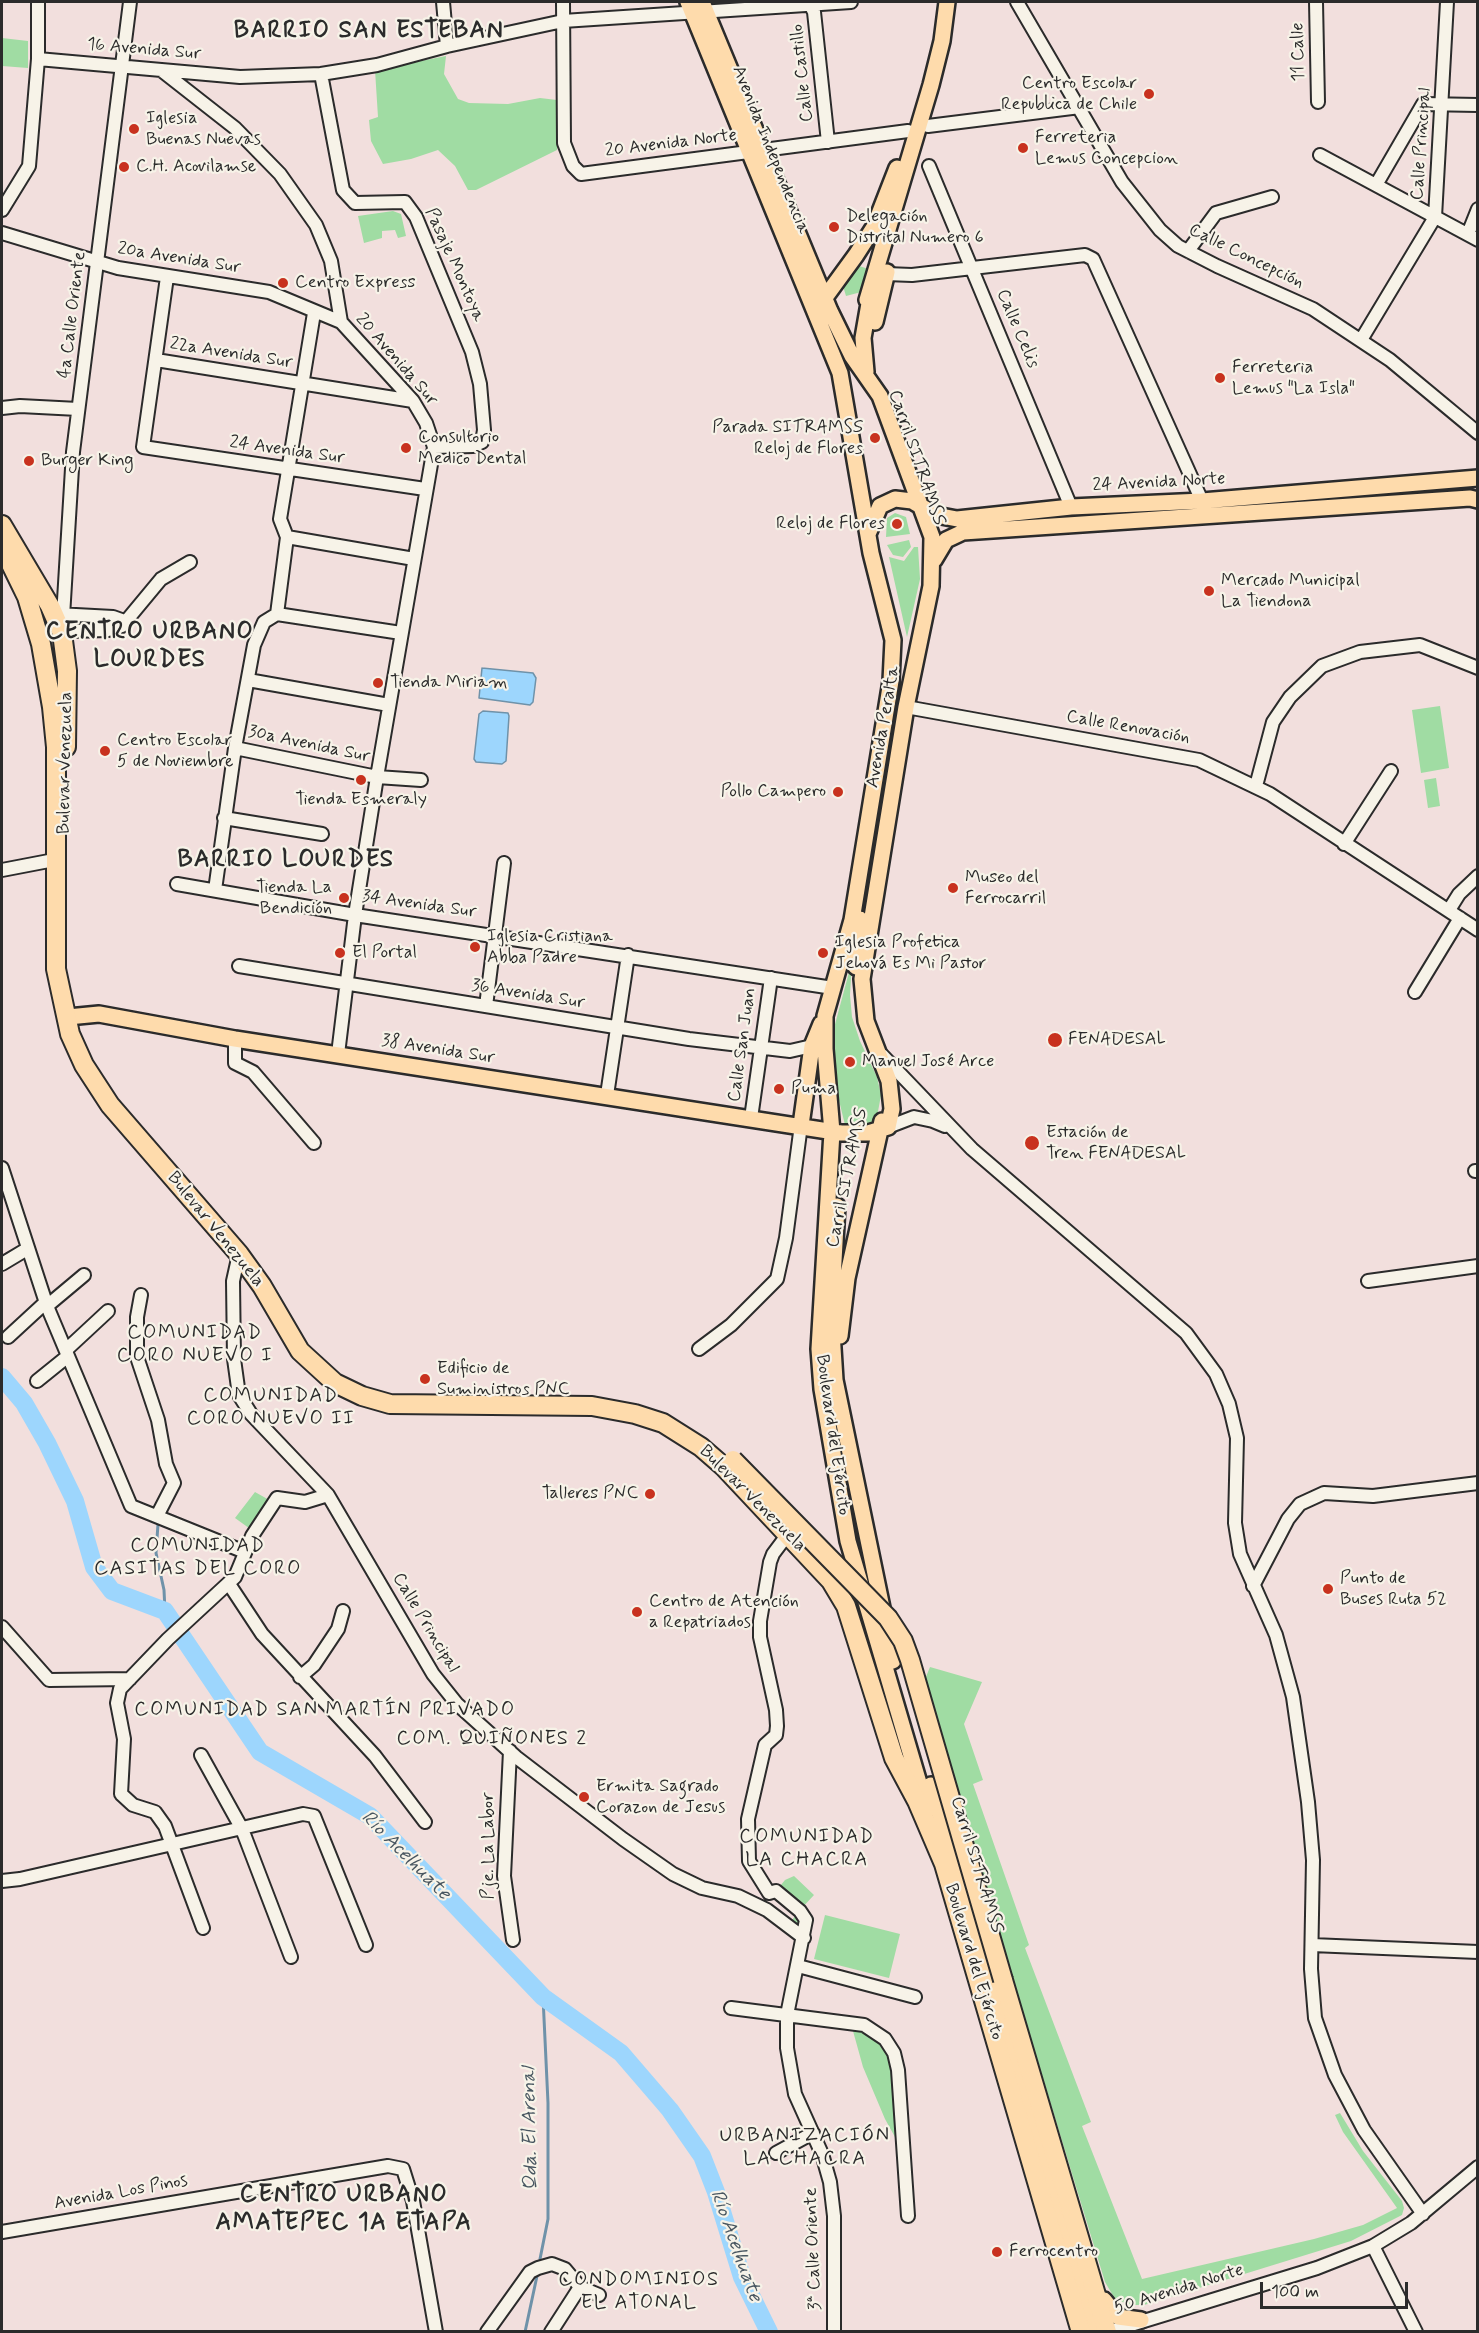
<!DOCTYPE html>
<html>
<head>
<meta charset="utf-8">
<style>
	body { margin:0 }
	#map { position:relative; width:1479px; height:2333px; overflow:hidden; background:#f2dfdd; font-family:Mynerve,sans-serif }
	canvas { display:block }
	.frame { position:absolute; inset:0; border:3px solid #2b2b2b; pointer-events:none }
	.scale { position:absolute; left:1260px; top:2282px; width:148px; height:27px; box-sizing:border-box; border:3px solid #2b2b2b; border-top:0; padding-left:8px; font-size:18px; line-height:21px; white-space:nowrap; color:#2b2b2b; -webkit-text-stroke:4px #f7f3e8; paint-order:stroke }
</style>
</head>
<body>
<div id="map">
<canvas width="1479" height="2333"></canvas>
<div class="frame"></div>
<div class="scale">100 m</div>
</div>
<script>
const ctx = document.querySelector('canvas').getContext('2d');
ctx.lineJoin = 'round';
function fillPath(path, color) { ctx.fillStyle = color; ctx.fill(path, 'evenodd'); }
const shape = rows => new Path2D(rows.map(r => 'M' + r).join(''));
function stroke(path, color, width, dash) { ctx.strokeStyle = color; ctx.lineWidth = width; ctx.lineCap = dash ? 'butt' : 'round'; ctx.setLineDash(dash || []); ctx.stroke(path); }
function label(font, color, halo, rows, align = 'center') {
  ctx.font = font + ' Mynerve,sans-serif'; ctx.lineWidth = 4.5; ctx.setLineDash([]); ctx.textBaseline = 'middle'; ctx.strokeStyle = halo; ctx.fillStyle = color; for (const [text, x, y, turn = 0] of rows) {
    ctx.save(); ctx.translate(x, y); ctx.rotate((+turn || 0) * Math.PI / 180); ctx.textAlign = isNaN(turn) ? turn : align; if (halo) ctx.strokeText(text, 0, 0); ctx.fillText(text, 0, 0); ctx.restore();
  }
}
fillPath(shape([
	[2,38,28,41,28,68,2,66],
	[446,56,444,74,458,99,469,103,508,104,540,98,557,100,557,150,476,190,468,190,455,166,438,150,411,159,383,164,371,141,369,120,378,117,375,70],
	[393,211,401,214,406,236,398,238,395,230,382,231,382,238,364,243,358,216],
	[859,266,872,270,865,291,846,296,843,286],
	[895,513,906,517,910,534,886,537,887,518],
	[909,540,911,547,903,557,893,555,887,545],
	[914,547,918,547,920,579,907,637,889,557,904,561],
	[1440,706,1449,768,1421,773,1412,710],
	[1436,778,1440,806,1428,808,1424,780],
	[852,961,850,995,852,1017,860,1041,877,1077,881,1095,877,1117,870,1127,845,1125,836,1088,834,1028],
	[255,1492,271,1501,253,1531,235,1518],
	[930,1667,982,1682,964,1724,983,1780,973,1784,1029,1945,1025,1948,1091,2122,1082,2126,1142,2279,1314,2239,1363,2225,1397,2208,1343,2132,1335,2115,1340,2113,1363,2151,1402,2201,1404,2208,1402,2215,1351,2241,1144,2305,1130,2305,1115,2299,1105,2282,923,1684],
	[794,1876,814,1895,800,1910,804,1938,789,1925,799,1910,776,1891,785,1880],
	[825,1915,900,1934,889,1978,814,1959],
	[869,2030,894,2053,901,2135,895,2137,885,2119,863,2067,853,2031]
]), '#a0dca3');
const water = shape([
	[482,668,533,673,536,678,533,702,530,705,479,698,482,668],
	[483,711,508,713,509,716,506,761,502,764,476,762,474,759,479,714,483,711]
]);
fillPath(water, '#9dd6fd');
stroke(water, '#6f92a9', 1.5);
stroke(shape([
	[158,1524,156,1553,164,1590,165,1611],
	[540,2259,548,2219,548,2103,543,1997],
	[525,2332,537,2276]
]), '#6f92a9', 3);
stroke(shape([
	[2,1377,24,1403,47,1443,75,1501,94,1567,112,1591,165,1611,260,1752,370,1816,543,1997,621,2053,670,2110,702,2156,716,2192,742,2277,769,2332]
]), '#9dd6fd', 18);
const minor = shape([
	[130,2,73,452,62,633,71,631,108,630,122,626,161,579,190,562],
	[443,2,447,46],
	[563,2,564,143,573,166,581,174,908,131],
	[809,2,814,12,828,142],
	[1017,2,1122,182,1160,230,1178,246,1217,266,1313,309,1390,360,1478,433],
	[1316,2,1318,102],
	[38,59,240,77,321,74,377,65,447,46,563,21,851,2],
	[161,70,235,128,280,174,316,225,331,261,341,322],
	[321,74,343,190,355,203,405,202,416,217,472,352,480,384,484,430,482,442,473,446,434,447],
	[928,126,1080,107],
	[1320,155,1478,240],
	[929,166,1071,507],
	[1376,185,1423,104,1478,105],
	[2,210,29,166,38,59,38,2],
	[2,233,118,268,269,292,341,322,413,401,426,423,434,447,377,777,355,915,338,1054],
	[1468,234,1478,209],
	[1188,251,1216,213,1272,197],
	[886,274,912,275,1085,255,1093,259,1202,501],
	[167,277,143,447,425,489],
	[1361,340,1435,217,1447,2],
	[156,360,413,401],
	[2,408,20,406,78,409],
	[287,537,414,559],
	[57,614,113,617,127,622],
	[277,614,401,633],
	[248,680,389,705],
	[906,707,1199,760,1270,794,1478,930],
	[235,748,377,777,421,780],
	[1256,786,1273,722,1290,697,1322,666,1360,652,1420,645,1478,668],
	[224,818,322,834],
	[1344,844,1391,771],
	[2,870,54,860],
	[177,884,355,915,833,988],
	[215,890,235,748,254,645,264,622,277,614,287,537,280,519,314,313],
	[1449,910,1459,894,1478,876],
	[239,966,689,1039,790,1051,812,1046],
	[1415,992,1460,918],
	[486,1006,504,863],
	[235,1039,235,1063,253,1072,314,1143],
	[882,1055,972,1149,1186,1333,1216,1374,1229,1404,1237,1438,1235,1523,1240,1554,1276,1635,1293,1697,1308,1802,1313,1860,1311,1969,1315,2018,1335,2075,1364,2130,1423,2214],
	[607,1095,628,955],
	[751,1118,771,978],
	[888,1127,914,1117,933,1121,945,1126],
	[2,1168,47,1306,131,1506,245,1552],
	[1475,1171,1478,1171],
	[239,1254,233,1281,234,1359,239,1395,251,1414,328,1495,433,1674,457,1704,516,1757,623,1839,673,1874,702,1888,738,1896,767,1910,804,1938],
	[2,1264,27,1249],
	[1368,1281,1478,1266],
	[141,1295,137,1317,137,1357,158,1420,166,1464,174,1483,157,1516],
	[47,1306,84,1275],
	[8,1337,46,1302],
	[699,1349,731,1325,777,1279,786,1238,801,1125],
	[66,1350,108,1311],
	[37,1381,68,1356],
	[788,1534,773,1554,770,1562,760,1621,760,1637,776,1710,777,1726,776,1735,765,1745,748,1819,749,1861,769,1893,776,1891,800,1911,806,1920,787,2015,787,2048,795,2094,822,2154,830,2182,834,2216,834,2332],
	[229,1584,262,1634,375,1756,425,1822],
	[1253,1586,1288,1519,1300,1504,1324,1493,1373,1496,1478,1483],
	[2,1627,49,1680,130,1679],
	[300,1677,314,1665,338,1629,343,1611],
	[510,1751,504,1876,513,1940],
	[201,1755,242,1829,291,1957],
	[2,1881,20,1879,303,1814,314,1816,366,1945],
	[203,1928,165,1826,155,1812,133,1805,121,1794,124,1739,117,1703,120,1689,168,1639,235,1577,252,1536,277,1498,305,1502,328,1495],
	[1312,1945,1478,1952],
	[798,1966,915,1997],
	[731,2008,864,2025,885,2039,894,2053,898,2070,908,2216],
	[776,2153,813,2133],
	[2,2232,388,2166,403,2169,413,2201,436,2332],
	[1373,2246,1416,2332],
	[487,2332,530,2272,538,2268,552,2264,565,2269,580,2287,599,2295],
	[551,2332,580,2287],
	[1108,2332,1317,2268,1373,2246,1411,2223,1478,2167]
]);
const major = shape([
	[688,2,840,373,871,553,893,640,891,681,852,920,825,1016,825,1049,832,1132,819,1349,822,1389,848,1541,927,1810],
	[867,300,931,85,942,41,947,2],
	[821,303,856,255,874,227,897,168],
	[875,322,887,272],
	[866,372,863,338,871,292],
	[868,534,880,506,895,499,912,501,936,515,957,519,1071,507,1202,501,1478,478],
	[934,560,946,540,963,532,1470,498,1478,500],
	[856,967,860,919],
	[68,1017,99,1014,235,1039,841,1133,868,1133,888,1127,892,1109,889,1081,866,1021,862,979,906,707,931,586,932,537,880,396,852,356,830,311,702,2],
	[801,1125,812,1046,821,1024],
	[837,1206,831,1316,835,1380,893,1661],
	[840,1336,847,1278,882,1121],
	[931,1785,1097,2332],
	[1104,2300,1118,2317,1141,2320]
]);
const highway = shape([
	[2,525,50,606,62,633,67,671,66,747],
	[2,546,27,597,41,644,52,707,56,747,56,969,70,1034,84,1065,110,1105,239,1254,262,1286,300,1351,335,1383,362,1396,390,1404,592,1406,635,1414,663,1423,701,1447,724,1467,831,1581,846,1606,894,1758,917,1801,944,1864,1081,2332],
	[1003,1980,1107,2332]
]);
stroke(minor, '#2b2b2b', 16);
stroke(major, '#2b2b2b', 20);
stroke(highway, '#2b2b2b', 22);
stroke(minor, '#f7f3e8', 12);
stroke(major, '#fedbac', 15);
stroke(highway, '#fedbac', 18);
const highwayBridge = shape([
	[733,1460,888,1618,903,1641,910,1660,1003,1980]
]);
stroke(highwayBridge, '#2b2b2b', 22, []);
stroke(highwayBridge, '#fedbac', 18);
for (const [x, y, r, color] of [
	[1149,94,6,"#c8321e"],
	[134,129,6,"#c8321e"],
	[1023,148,6,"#c8321e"],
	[124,167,6,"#c8321e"],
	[834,227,6,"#c8321e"],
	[283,283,6,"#c8321e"],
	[1220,378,6,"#c8321e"],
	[875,438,6,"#c8321e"],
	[406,448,6,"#c8321e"],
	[29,461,6,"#c8321e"],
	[897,524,6,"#c8321e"],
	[1209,591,6,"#c8321e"],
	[378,683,6,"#c8321e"],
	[105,751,6,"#c8321e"],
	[361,780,6,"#c8321e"],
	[838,792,6,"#c8321e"],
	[953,888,6,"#c8321e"],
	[344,898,6,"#c8321e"],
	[475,947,6,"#c8321e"],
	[340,953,6,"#c8321e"],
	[823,953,6,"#c8321e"],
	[1055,1040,8,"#c8321e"],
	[850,1062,6,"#c8321e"],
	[779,1089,6,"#c8321e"],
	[1032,1143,8,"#c8321e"],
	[425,1379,6,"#c8321e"],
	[650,1494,6,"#c8321e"],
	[1328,1589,6,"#c8321e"],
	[637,1612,6,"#c8321e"],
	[584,1797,6,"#c8321e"],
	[997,2252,6,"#c8321e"]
]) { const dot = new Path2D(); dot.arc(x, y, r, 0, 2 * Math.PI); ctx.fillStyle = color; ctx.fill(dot); stroke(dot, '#f7f3e8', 2); }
label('18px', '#2b2b2b', '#f7f3e8', [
	["16 Avenida Sur",144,50,5],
	["11 Calle",1299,52,-91],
	["Calle Castillo",803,73,-96],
	["20 Avenida Norte",671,144,-7],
	["Calle Principal",1422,144,-86],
	["Avenida Independencia",770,150,68],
	["Calle Concepción",1246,257,26],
	["20a Avenida Sur",179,259,9],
	["Pasaje Montoya",454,265,66],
	["4a Calle Oriente",73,315,-83],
	["Calle Celis",1017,329,67],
	["22a Avenida Sur",231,354,9],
	["20 Avenida Sur",396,360,49],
	["24 Avenida Sur",287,451,8],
	["Carril SITRAMSS",916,458,71],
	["24 Avenida Norte",1159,483,-3],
	["Avenida Peralta",884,727,-80],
	["Calle Renovación",1128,728,10],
	["30a Avenida Sur",309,745,12],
	["Bulevar Venezuela",66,763,-89],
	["34 Avenida Sur",419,905,8],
	["36 Avenida Sur",528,995,9],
	["Calle San Juan",743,1045,-82],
	["38 Avenida Sur",438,1050,9],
	["Carril SITRAMSS",848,1178,-78],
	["Bulevar Venezuela",215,1230,51],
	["Boulevard del Ejército",832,1435,82],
	["Bulevar Venezuela",752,1499,45],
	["Calle Principal",425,1623,59],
	["Pje. La Labor",489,1846,-90],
	["Carril SITRAMSS",976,1865,73],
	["Boulevard del Ejército",973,1962,73],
	["Avenida Los Pinos",121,2193,-10],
	["3ª Calle Oriente",814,2249,-92],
	["50 Avenida Norte",1179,2290,-17]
]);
label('18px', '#2b2b2b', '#f7f3e8', [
	["Centro Escolar",1137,84,"right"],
	["Republica de Chile",1137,105,"right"],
	["Iglesia",146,119],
	["Buenas Nuevas",146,140],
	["Ferreteria",1035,138],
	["Lemus Concepcion",1035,159],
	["C.H. Acovilamse",136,167],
	["Delegación",846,217],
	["Distrital Numero 6",846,238],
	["Centro Express",295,283],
	["Ferreteria",1232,368],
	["Lemus \"La Isla\"",1232,389],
	["Parada SITRAMSS",863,428,"right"],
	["Reloj de Flores",863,449,"right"],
	["Consultorio",418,438],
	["Medico Dental",418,459],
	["Burger King",41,461],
	["Reloj de Flores",885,524,"right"],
	["Mercado Municipal",1221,581],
	["La Tiendona",1221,602],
	["Tienda Miriam",390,683],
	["Centro Escolar",117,741],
	["5 de Noviembre",117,762],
	["Pollo Campero",826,792,"right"],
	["Tienda Esmeraly",361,800,"center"],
	["Museo del",965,878],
	["Ferrocarril",965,899],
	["Tienda La",332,888,"right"],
	["Bendición",332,909,"right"],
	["Iglesia Cristiana",487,937],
	["Abba Padre",487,958],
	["Iglesia Profetica",835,943],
	["Jehová Es Mi Pastor",835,964],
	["El Portal",352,953],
	["FENADESAL",1068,1040],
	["Manuel José Arce",862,1062],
	["Puma",791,1089],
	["Estación de",1046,1133],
	["Tren FENADESAL",1046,1154],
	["Edificio de",437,1369],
	["Suministros PNC",437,1390],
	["Talleres PNC",638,1494,"right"],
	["Punto de",1340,1579],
	["Buses Ruta 52",1340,1600],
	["Centro de Atención",649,1602],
	["a Repatriados",649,1623],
	["Ermita Sagrado",596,1787],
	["Corazon de Jesus",596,1808],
	["Ferrocentro",1009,2252]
], 'left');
ctx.letterSpacing = '1.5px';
label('20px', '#2b2b2b', '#f7f3e8', [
	["COMUNIDAD",195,1334],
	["CORO NUEVO I",195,1357],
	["COMUNIDAD",271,1397],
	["CORO NUEVO II",271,1420],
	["COMUNIDAD",198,1547],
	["CASITAS DEL CORO",198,1570],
	["COMUNIDAD SAN MARTÍN PRIVADO",325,1711],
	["COM. QUIÑONES 2",492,1740],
	["COMUNIDAD",807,1838],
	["LA CHACRA",807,1861],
	["URBANIZACIÓN",805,2137],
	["LA CHACRA",805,2160],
	["CONDOMINIOS",639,2281],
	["EL ATONAL",639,2304]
]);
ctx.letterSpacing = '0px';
label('italic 20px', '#485660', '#f7f3e8', [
	["Río Acelhuate",405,1856,45],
	["Qda. El Arenal",531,2129,-91],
	["Río Acelhuate",735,2246,70]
]);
ctx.letterSpacing = '1.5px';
label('bold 24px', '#2b2b2b', '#f7f3e8', [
	["BARRIO SAN ESTEBAN",369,32],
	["CENTRO URBANO",150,633],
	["LOURDES",150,661],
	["BARRIO LOURDES",286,861],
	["CENTRO URBANO",344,2196],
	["AMATEPEC 1A ETAPA",344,2224]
]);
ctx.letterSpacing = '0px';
</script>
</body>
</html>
